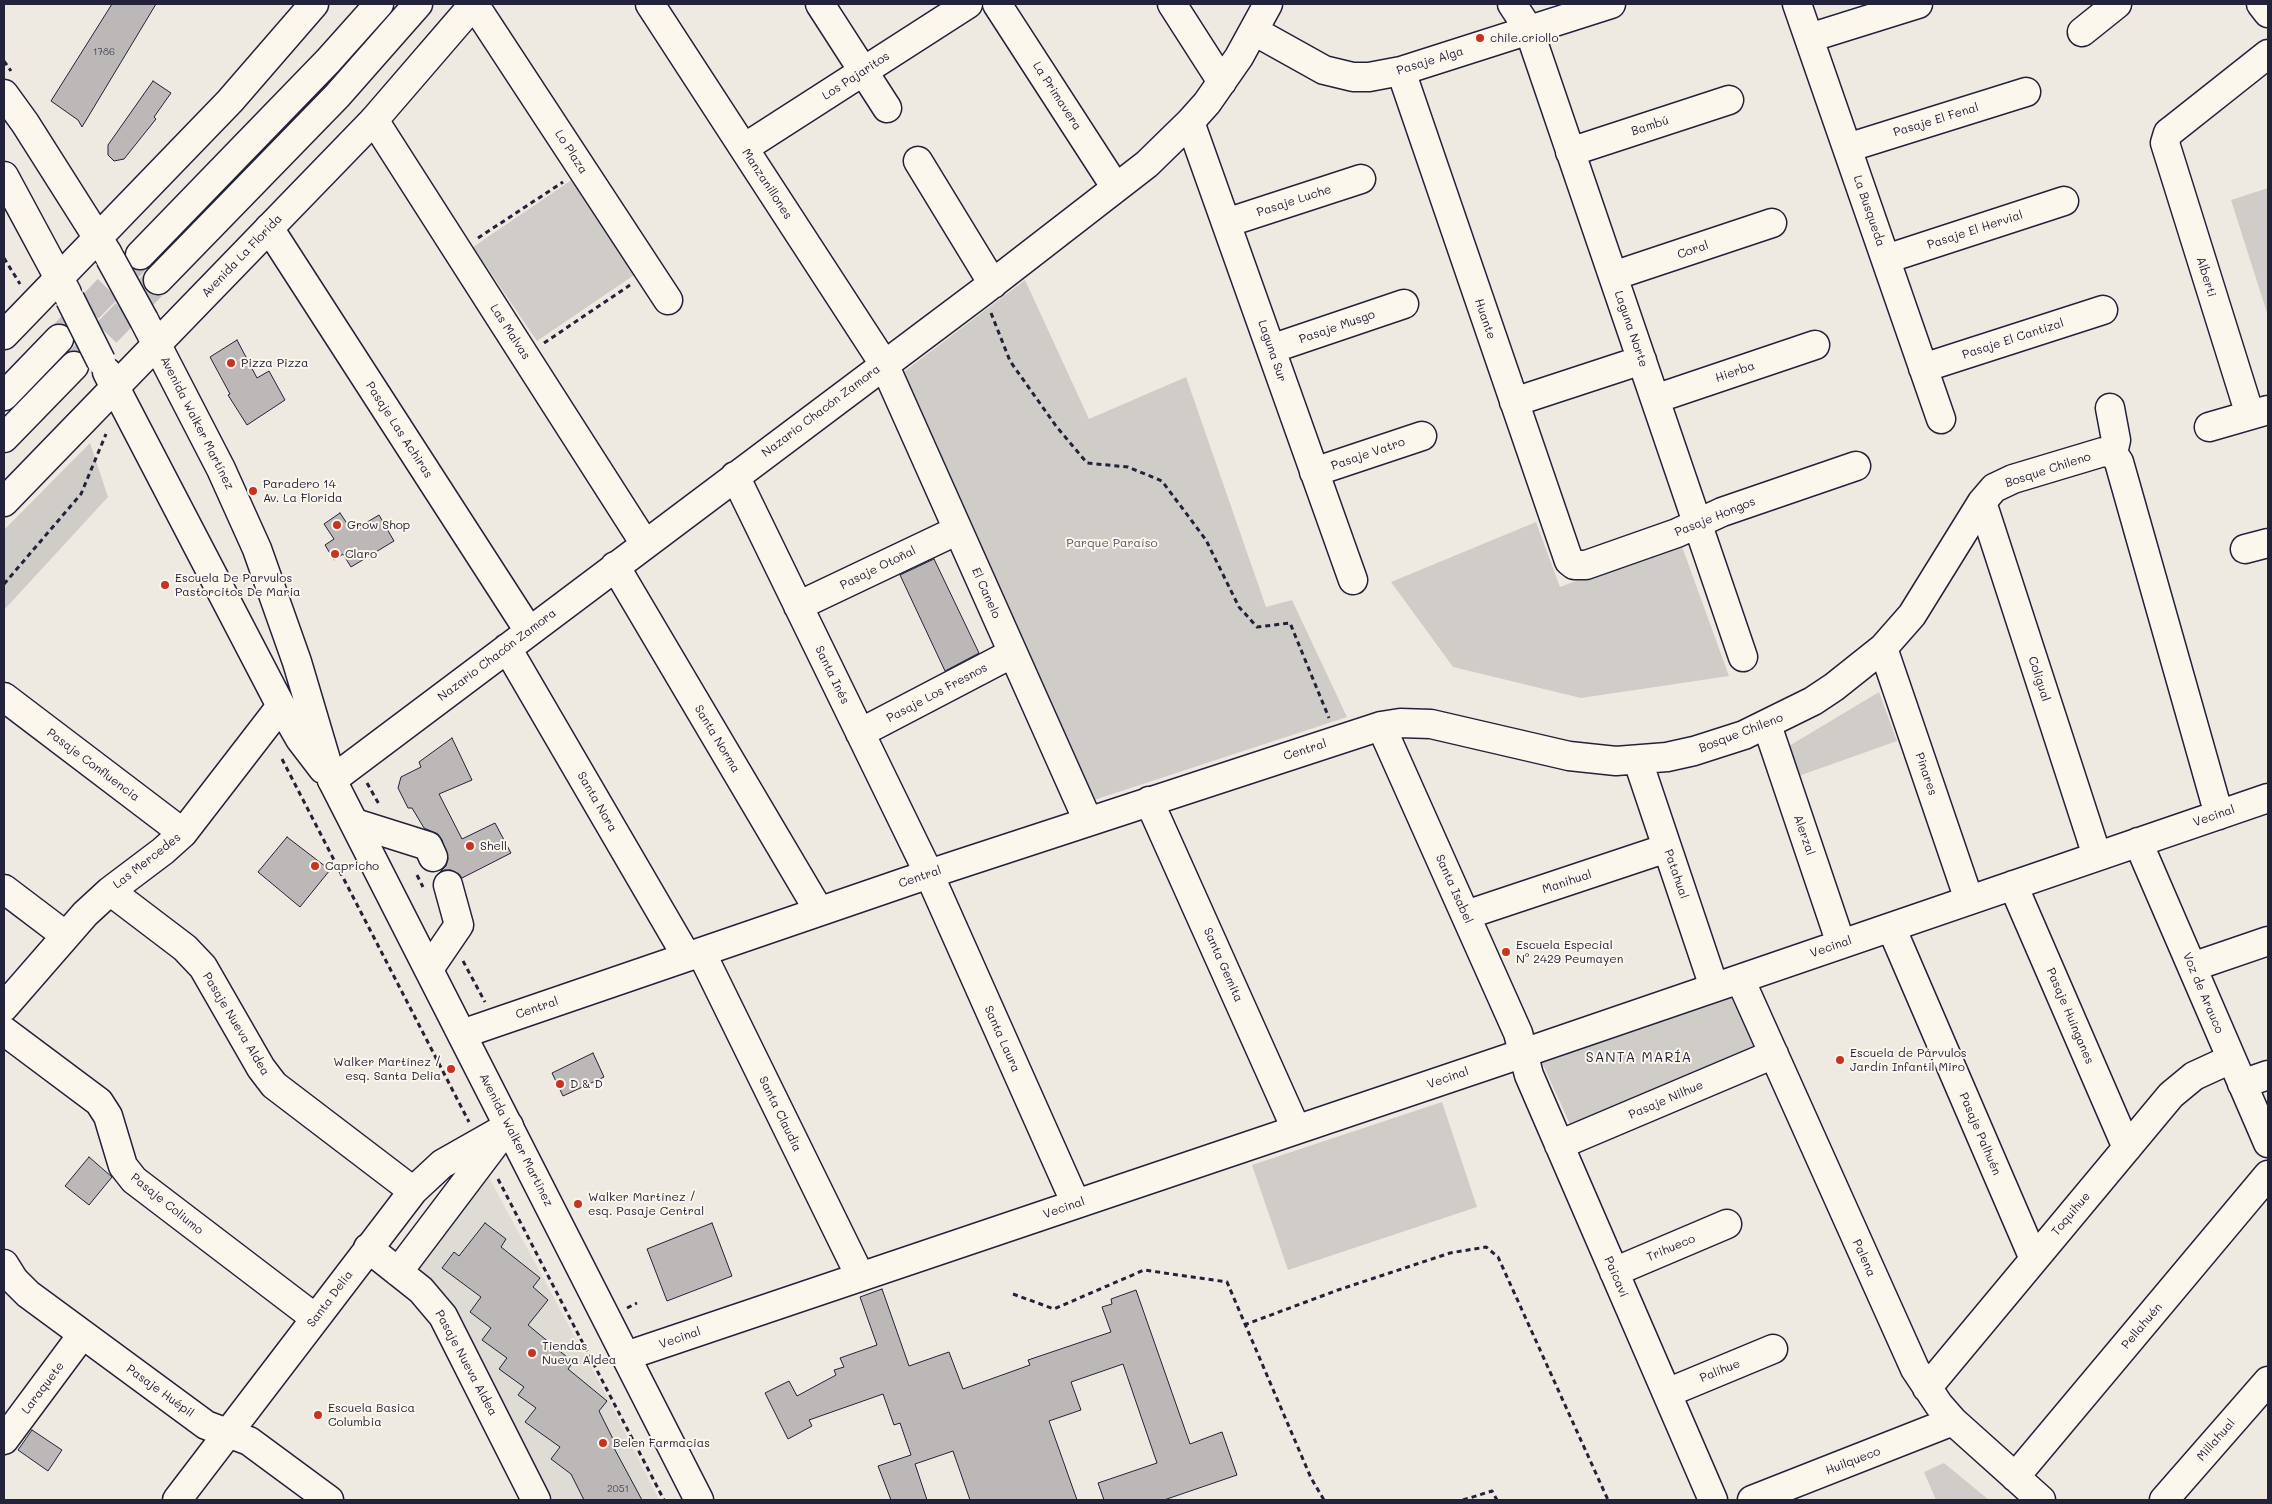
<!DOCTYPE html>
<html>
<head>
<meta charset="utf-8">
<style>
	body { margin:0 }
	#map { position:relative; width:2272px; height:1504px; overflow:hidden; background:#eeeae2; font-family:Mali,sans-serif }
	canvas { display:block }
	.frame { position:absolute; inset:0; border:5px solid #22223b; pointer-events:none }
</style>
</head>
<body>
<div id="map">
<canvas width="2272" height="1504"></canvas>
<div class="frame"></div>
</div>
<script>
const ctx = document.querySelector('canvas').getContext('2d');
ctx.lineJoin = 'round';
function fillPath(path, color) { ctx.fillStyle = color; ctx.fill(path, 'evenodd'); }
const shape = rows => new Path2D(rows.map(r => 'M' + r).join(''));
function stroke(path, color, width, dash) { ctx.strokeStyle = color; ctx.lineWidth = width; ctx.lineCap = dash ? 'butt' : 'round'; ctx.setLineDash(dash || []); ctx.stroke(path); }
function label(font, color, halo, rows, align = 'center') {
  ctx.font = font + ' Mali,sans-serif'; ctx.lineWidth = 4; ctx.setLineDash([]); ctx.textBaseline = 'middle'; ctx.strokeStyle = halo; ctx.fillStyle = color; for (const [text, x, y, turn = 0] of rows) {
    ctx.save(); ctx.translate(x, y); ctx.rotate((+turn || 0) * Math.PI / 180); ctx.textAlign = isNaN(turn) ? turn : align; if (halo) ctx.strokeText(text, 0, 0); ctx.fillText(text, 0, 0); ctx.restore();
  }
}
fillPath(shape([
	[486,1172,611,1404,659,1500,551,1500,447,1297,416,1271]
]), '#dfdbd5');
fillPath(shape([
	[576,177,640,271,537,341,473,247],
	[2268,188,2268,316,2231,200],
	[1025,280,1089,419,1186,377,1266,607,1292,600,1347,717,1091,801,901,374],
	[90,443,108,497,4,610,4,530],
	[1536,522,1560,587,1680,541,1729,676,1581,698,1453,667,1391,582],
	[1879,692,1897,741,1793,778,1784,749],
	[1729,993,1757,1054,1574,1133,1540,1058],
	[1442,1102,1477,1207,1288,1270,1252,1165],
	[1944,1463,1989,1500,1936,1500,1924,1472]
]), '#d0cdc9');
const building = shape([
	[112,4,156,4,82,127,78,120,51,101,112,4],
	[153,81,171,93,154,117,156,119,124,159,114,161,108,155,108,145,153,81],
	[237,340,257,378,269,371,285,400,247,425,228,395,230,394,210,357,237,340],
	[340,513,350,528,356,524,359,527,379,515,394,541,351,567,343,554,334,560,325,545,334,539,324,524,340,513],
	[934,559,979,653,945,671,900,575,934,559],
	[452,738,472,780,439,794,462,839,495,823,511,853,462,878,459,874,451,870,444,870,439,873,446,866,448,859,442,840,438,834,424,828,412,808,408,808,398,788,401,777,421,767,419,762,452,738],
	[287,837,330,870,300,907,258,872,287,837],
	[593,1053,604,1077,563,1096,552,1073,593,1053],
	[89,1157,112,1177,89,1205,65,1186,89,1157],
	[485,1223,506,1239,501,1247,540,1278,533,1287,548,1300,528,1325,573,1362,568,1369,607,1401,599,1411,616,1445,614,1448,642,1500,584,1500,571,1474,551,1459,560,1447,525,1422,536,1408,518,1395,524,1387,499,1369,507,1358,482,1340,491,1328,470,1312,481,1297,442,1268,454,1252,459,1256,485,1223],
	[712,1223,732,1276,667,1301,647,1249,712,1223],
	[882,1289,909,1366,949,1352,963,1389,1030,1365,1028,1360,1111,1332,1102,1307,1112,1304,1111,1299,1136,1290,1190,1444,1222,1432,1237,1475,1164,1500,1104,1500,1098,1483,1157,1463,1123,1364,1071,1382,1081,1410,1049,1421,1077,1500,970,1500,953,1451,915,1464,927,1500,891,1500,878,1466,911,1455,900,1423,894,1425,883,1394,809,1420,812,1426,788,1439,765,1393,789,1381,797,1396,836,1375,834,1370,844,1367,840,1358,877,1345,860,1297,882,1289],
	[32,1430,62,1450,48,1471,18,1450,32,1430]
]);
fillPath(building, '#bcb8b8');
stroke(building, '#22223b', 1);
stroke(shape([
	[59,339,136,260],
	[77,363,158,280]
]), '#c5c2c1', 28, [28, 14]);
const minor = shape([
	[474,4,668,300],
	[650,4,884,364,1088,821],
	[820,4,887,108],
	[997,4,1116,188],
	[1172,4,1222,82],
	[1512,4,1529,30,1743,657],
	[1797,4,1941,419],
	[2261,4,2268,13],
	[1254,31,1324,70,1353,77,1369,77,1401,71,1611,4],
	[2082,32,2117,4],
	[1809,38,1918,4],
	[1401,71,1569,561,1574,565,1586,565,1677,533,1722,512,1856,466],
	[374,120,645,544],
	[1190,122,1353,580],
	[744,148,968,4],
	[1847,148,2026,92],
	[1570,152,1729,100],
	[918,161,993,284],
	[1226,223,1361,179],
	[269,228,529,631],
	[1886,259,2064,201],
	[1613,276,1772,223],
	[1271,349,1404,304],
	[1923,368,2103,310],
	[1655,399,1815,345],
	[1514,402,1642,360],
	[2110,408,2116,440,2113,453],
	[2250,415,2165,143,2168,133,2172,130,2268,54],
	[2209,427,2268,410],
	[1314,472,1422,436],
	[735,476,929,874,1076,1204],
	[1982,502,2097,856],
	[2245,549,2268,543],
	[615,566,819,911],
	[798,606,958,530],
	[507,648,687,957],
	[1883,648,1969,900],
	[4,697,183,833],
	[1767,725,1841,944],
	[1381,726,1518,1033,1529,1075,1713,1500],
	[860,733,1013,653],
	[1638,761,1714,987],
	[332,780,983,291,1147,164,1190,122,1207,103,1239,57,1268,4],
	[1149,801,1296,1129],
	[355,823,428,846,433,857],
	[2138,842,2268,1143],
	[2013,885,2127,1148],
	[4,889,66,936],
	[110,891,185,948,203,967,261,1068,274,1085,413,1191],
	[1466,915,1667,848],
	[1891,927,2034,1259],
	[701,952,860,1276],
	[2192,967,2268,941],
	[429,969,459,925,448,885],
	[1740,979,1915,1369,1939,1405,1953,1421,2041,1500],
	[4,1007,85,914,110,891,163,851,183,833,281,706],
	[4,1031,99,1102,108,1116,123,1166,134,1180,315,1318],
	[462,1034,929,874,1381,726,1400,723,1431,724,1569,756,1616,761,1667,757,1694,751,1744,735,1813,701,1834,687,1883,648,1912,615,1982,502,1994,488,2013,479,2103,452,2113,453,2119,462,2219,815],
	[2242,1084,2268,1075],
	[1559,1145,1774,1054],
	[368,1248,421,1290,443,1316,536,1500],
	[4,1264,14,1280,28,1294,206,1425,249,1441,329,1500],
	[398,1272,503,1133],
	[1614,1272,1727,1224],
	[626,1356,1506,1059,2268,798],
	[1927,1388,2171,1095,2194,1076,2231,1059],
	[1667,1393,1773,1349],
	[4,1440,82,1335],
	[2015,1477,2268,1175],
	[177,1500,413,1191,442,1164,509,1126],
	[1752,1500,1953,1421],
	[2164,1500,2268,1381]
]);
const major = shape([
	[4,94,25,123,108,254],
	[4,176,67,293],
	[140,255,328,61,379,4],
	[158,280,337,96,418,4],
	[144,320,221,469,257,549,297,662,332,780,699,1500],
	[4,335,230,101,314,4],
	[107,372,281,706,300,739,323,769],
	[4,396,59,339],
	[4,438,74,366],
	[4,502,374,120,474,4]
]);
stroke(minor, '#22223b', 31);
stroke(major, '#22223b', 31);
stroke(shape([
	[4,61,11,71],
	[478,238,563,182],
	[4,258,20,284],
	[991,313,1010,361,1056,426,1087,463,1128,467,1162,481,1206,540,1239,607,1257,627,1290,623,1329,718],
	[544,343,630,285],
	[4,584,81,494,106,434],
	[282,759,469,1122],
	[367,783,380,806],
	[417,875,423,887],
	[463,961,485,1002],
	[498,1179,664,1500],
	[1013,1294,1054,1309,1144,1270,1227,1282,1311,1478,1324,1500],
	[627,1308,637,1303],
	[1244,1325,1338,1290,1450,1253,1486,1247,1498,1257,1608,1500],
	[1463,1500,1492,1491,1497,1500]
]), '#22223b', 3, [5, 4]);
stroke(minor, '#fbf7ec', 28);
stroke(major, '#fbf7ec', 28);
const majorBridge = shape([
	[110,258,144,320],
	[70,299,101,361]
]);
stroke(majorBridge, '#22223b', 31, []);
stroke(majorBridge, '#fbf7ec', 28);
for (const [x, y, r, color] of [
	[1480,38,5,"#c8321e"],
	[231,363,5,"#c8321e"],
	[253,491,5,"#c8321e"],
	[337,525,5,"#c8321e"],
	[335,554,5,"#c8321e"],
	[165,585,5,"#c8321e"],
	[470,846,5,"#c8321e"],
	[315,866,5,"#c8321e"],
	[1506,952,5,"#c8321e"],
	[1840,1060,5,"#c8321e"],
	[451,1069,5,"#c8321e"],
	[560,1084,5,"#c8321e"],
	[578,1204,5,"#c8321e"],
	[532,1353,5,"#c8321e"],
	[318,1415,5,"#c8321e"],
	[603,1443,5,"#c8321e"]
]) { const dot = new Path2D(); dot.arc(x, y, r, 0, 2 * Math.PI); ctx.fillStyle = color; ctx.fill(dot); stroke(dot, '#fbf7ec', 2); }
label('10px', '#48485a', null, [
	["1786",104,52],
	["2051",618,1489]
]);
label('12px', '#22223b', '#fbf7ec', [
	["chile.criollo",1490,38],
	["Pizza Pizza",241,363],
	["Paradero 14",263,484],
	["Av. La Florida",263,498],
	["Grow Shop",347,525],
	["Claro",345,554],
	["Escuela De Parvulos",175,578],
	["Pastorcitos De Maria",175,592],
	["Shell",480,846],
	["Capricho",325,866],
	["Escuela Especial",1516,945],
	["N° 2429 Peumayen",1516,959],
	["Escuela de Párvulos",1850,1053],
	["Jardín Infantil Miro",1850,1067],
	["Walker Martínez /",441,1062,"right"],
	["esq. Santa Delia",441,1076,"right"],
	["D & D",570,1084],
	["Walker Martínez /",588,1197],
	["esq. Pasaje Central",588,1211],
	["Tiendas",542,1346],
	["Nueva Aldea",542,1360],
	["Escuela Basica",328,1408],
	["Columbia",328,1422],
	["Belen Farmacias",613,1443]
], 'left');
label('12px', '#22223b', '#fbf7ec', [
	["Pasaje Alga",1430,61,-17],
	["Los Pajaritos",856,76,-33],
	["La Primavera",1057,96,57],
	["Pasaje El Fenal",1936,120,-17],
	["Bambú",1650,126,-18],
	["Lo Plaza",571,152,57],
	["Manzanillones",767,184,57],
	["Pasaje Luche",1294,201,-18],
	["La Busqueda",1869,211,71],
	["Pasaje El Hervial",1975,230,-18],
	["Coral",1693,250,-19],
	["Avenida La Florida",242,256,-46],
	["Alberti",2206,277,73],
	["Huante",1485,319,71],
	["Pasaje Musgo",1337,327,-19],
	["Laguna Norte",1631,329,71],
	["Las Malvas",510,332,57],
	["Pasaje El Cantizal",2013,339,-18],
	["Laguna Sur",1272,351,71],
	["Hierba",1735,372,-19],
	["Nazario Chacón Zamora",821,411,-37],
	["Avenida Walker Martínez",197,423,63],
	["Pasaje Las Achiras",399,430,57],
	["Pasaje Vatro",1368,454,-19],
	["Bosque Chileno",2048,470,-18],
	["Pasaje Hongos",1715,517,-22],
	["Pasaje Otoñal",878,568,-26],
	["El Canelo",986,593,66],
	["Nazario Chacón Zamora",497,655,-37],
	["Santa Inés",832,675,64],
	["Coligual",2039,679,72],
	["Pasaje Los Fresnos",937,693,-28],
	["Bosque Chileno",1741,733,-21],
	["Santa Norma",717,739,59],
	["Central",1305,750,-18],
	["Pasaje Confluencia",93,765,37],
	["Pinares",1926,774,71],
	["Santa Nora",597,802,60],
	["Vecinal",2214,816,-19],
	["Alerzal",1804,835,71],
	["Las Mercedes",147,861,-38],
	["Patahual",1676,874,71],
	["Central",920,877,-19],
	["Manihual",1567,882,-18],
	["Santa Isabel",1454,889,66],
	["Vecinal",1831,947,-19],
	["Santa Gemita",1223,965,66],
	["Voz de Arauco",2203,993,67],
	["Central",537,1008,-19],
	["Pasaje Huinganes",2070,1016,67],
	["Pasaje Nueva Aldea",236,1024,59],
	["Santa Laura",1002,1039,66],
	["Vecinal",1448,1078,-19],
	["Pasaje Nilhue",1666,1100,-23],
	["Santa Claudia",780,1114,64],
	["Pasaje Palhuén",1980,1134,67],
	["Avenida Walker Martínez",516,1140,63],
	["Pasaje Coliumo",167,1204,39],
	["Vecinal",1064,1208,-19],
	["Toquihue",2071,1214,-50],
	["Trihueco",1671,1248,-23],
	["Palena",1864,1258,66],
	["Paicaví",1616,1277,67],
	["Santa Delia",330,1299,-53],
	["Pellahuén",2142,1326,-50],
	["Vecinal",680,1338,-19],
	["Pasaje Nueva Aldea",466,1363,62],
	["Palihue",1720,1371,-22],
	["Laraquete",43,1388,-53],
	["Pasaje Huépil",160,1391,36],
	["Millahual",2216,1440,-49],
	["Huilqueco",1853,1461,-21]
]);
label('12px', '#565566', '#fbf7ec', [
	["Parque Paraíso",1112,543]
]);
ctx.letterSpacing = '1px';
label('14px', '#22223b', '#fbf7ec', [
	["SANTA MARÍA",1639,1058]
]);
ctx.letterSpacing = '0px';
</script>
</body>
</html>
